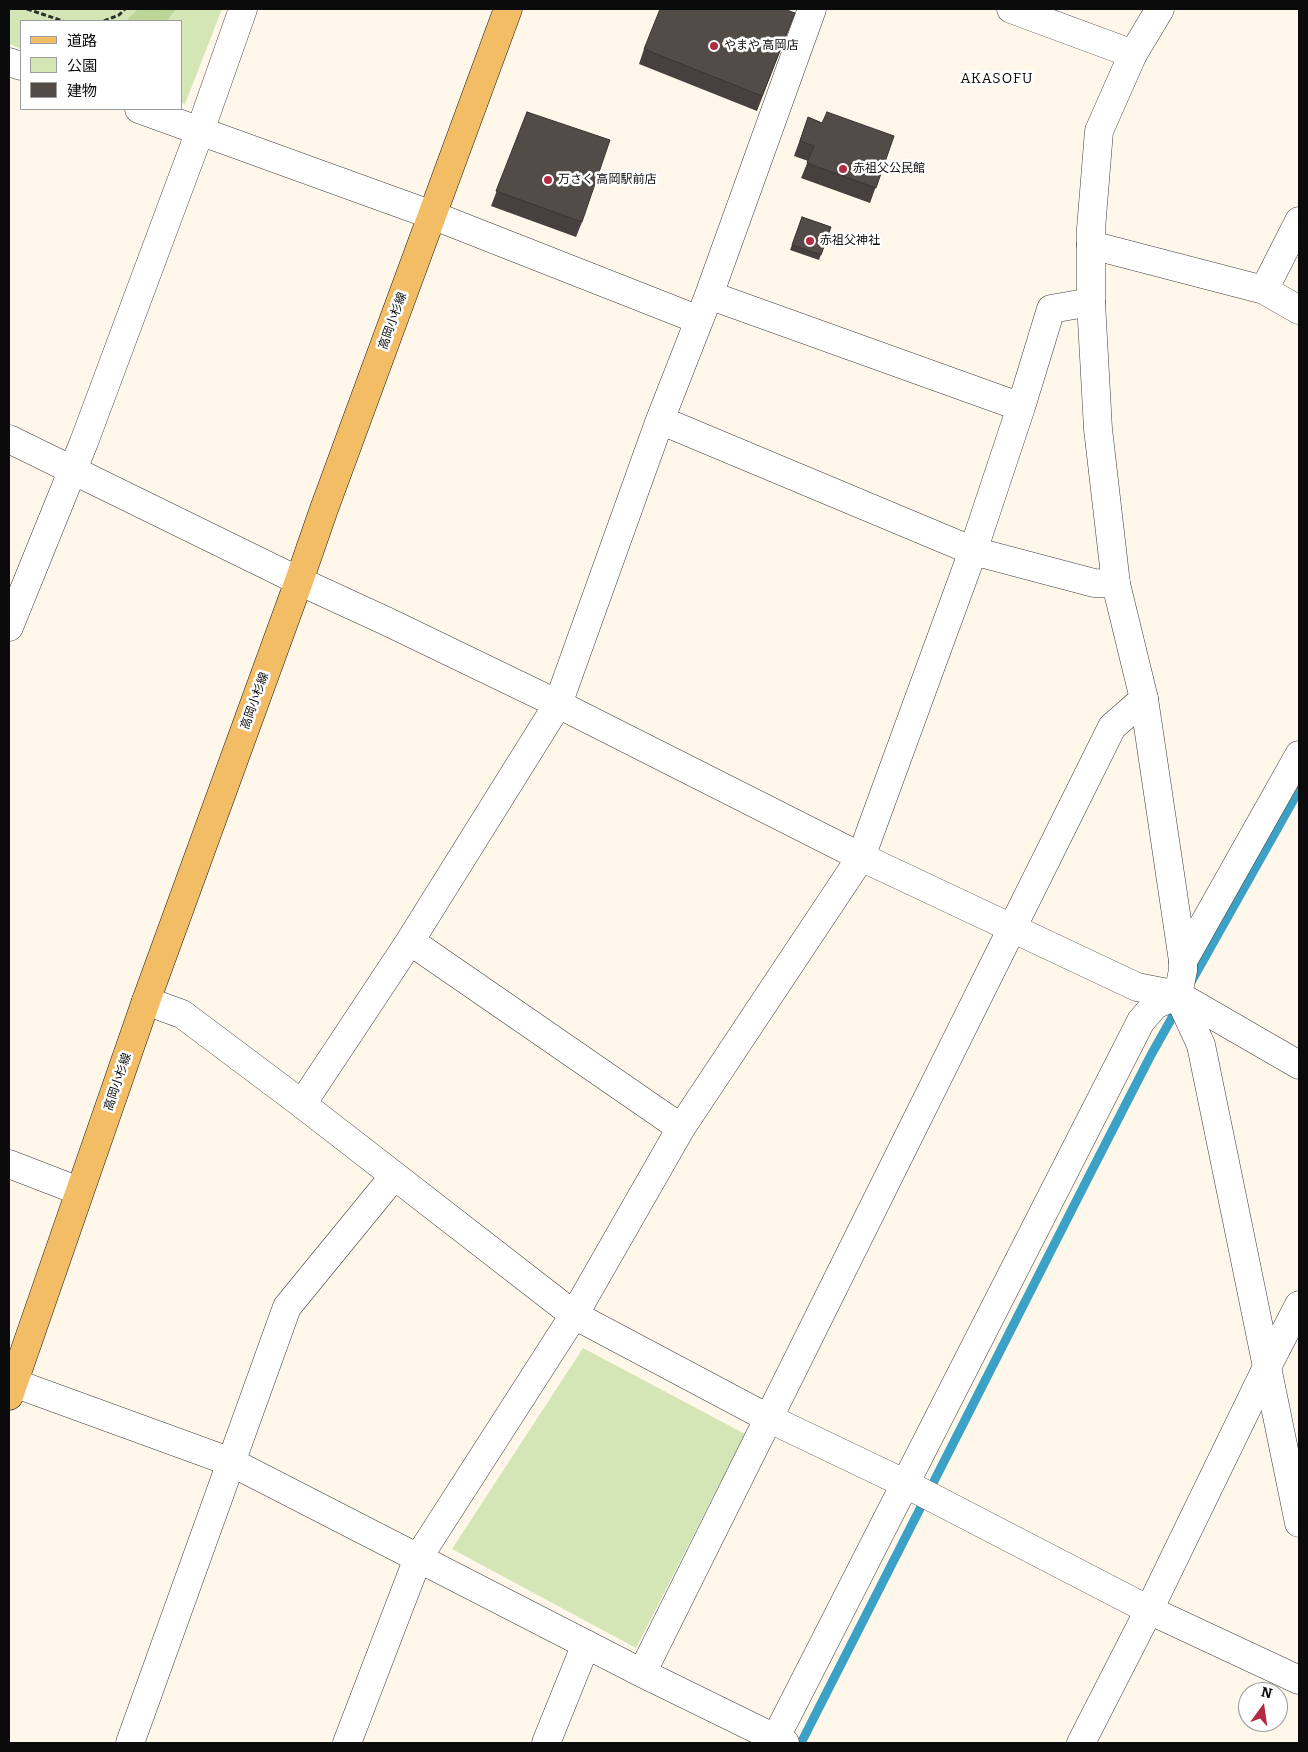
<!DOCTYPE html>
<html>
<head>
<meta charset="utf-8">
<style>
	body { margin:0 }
	#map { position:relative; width:1308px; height:1752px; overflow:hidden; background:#fef7ea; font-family:Bitter,"Noto Sans JP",serif }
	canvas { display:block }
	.frame { position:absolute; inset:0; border:10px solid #0b0b0b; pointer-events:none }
	.legend { position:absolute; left:20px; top:20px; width:162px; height:90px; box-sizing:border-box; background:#fff; border:1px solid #9d9d9d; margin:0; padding:6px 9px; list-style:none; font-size:15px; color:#0b0b0b }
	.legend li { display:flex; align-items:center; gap:10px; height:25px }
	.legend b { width:25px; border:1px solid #9d9d9d }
	.north { position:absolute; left:1238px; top:1682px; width:50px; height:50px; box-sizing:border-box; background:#fff; border:1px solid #9d9d9d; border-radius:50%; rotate:14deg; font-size:14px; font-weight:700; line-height:20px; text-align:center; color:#0b0b0b }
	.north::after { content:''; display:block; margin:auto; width:18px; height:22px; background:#b32a43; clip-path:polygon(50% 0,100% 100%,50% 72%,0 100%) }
</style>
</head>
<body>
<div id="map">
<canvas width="1308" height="1752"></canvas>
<div class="frame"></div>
<ul class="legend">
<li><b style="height:6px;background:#f2bd65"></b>道路</li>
<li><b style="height:14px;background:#d5e6b6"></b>公園</li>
<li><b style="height:14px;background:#534b48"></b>建物</li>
</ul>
<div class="north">N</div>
</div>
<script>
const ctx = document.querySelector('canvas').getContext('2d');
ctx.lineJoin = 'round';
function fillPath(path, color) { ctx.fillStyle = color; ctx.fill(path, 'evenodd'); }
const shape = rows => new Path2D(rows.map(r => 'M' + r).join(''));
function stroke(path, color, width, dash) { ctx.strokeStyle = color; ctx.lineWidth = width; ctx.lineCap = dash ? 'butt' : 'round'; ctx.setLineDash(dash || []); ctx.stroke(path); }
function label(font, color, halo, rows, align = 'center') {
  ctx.font = font + ' Bitter,"Noto Sans JP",serif'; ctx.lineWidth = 5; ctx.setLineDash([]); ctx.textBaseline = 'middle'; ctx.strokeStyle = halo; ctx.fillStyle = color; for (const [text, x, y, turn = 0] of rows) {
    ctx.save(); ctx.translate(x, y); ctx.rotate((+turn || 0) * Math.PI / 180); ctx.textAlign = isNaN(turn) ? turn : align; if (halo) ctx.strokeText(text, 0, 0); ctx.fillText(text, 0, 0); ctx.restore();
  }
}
fillPath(shape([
	[9,9,222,9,185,104,181,103,181,21,21,21,21,49,9,44],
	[583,1348,745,1434,636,1648,452,1549]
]), '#d5e6b6');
fillPath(shape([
	[138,9,176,9,167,21,126,21]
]), '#bbd696');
stroke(shape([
	[1191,982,1299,790],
	[801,1743,1091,1172,1151,1055,1178,1007]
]), '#3ba1c6', 9);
const minor = shape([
	[1011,9,1133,54],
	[9,62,21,66],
	[139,109,432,215,699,320],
	[1091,245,1264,290,1299,310],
	[1264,290,1299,221],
	[709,295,1021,407],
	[660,420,973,551,1094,583,1116,584],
	[9,627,84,442,200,131,243,9],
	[410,941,681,1128],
	[1183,961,1299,755],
	[146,1001,182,1014,302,1104,574,1315,768,1418,906,1484,1149,1610,1299,1680],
	[302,1104,410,941,558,704,660,420,709,295,812,9],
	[9,1164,79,1191],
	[14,1383,231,1462,642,1673,785,1743],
	[642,1673,1112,727,1144,699],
	[130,1743,287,1307,394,1176],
	[347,1743,418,1558,574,1315,681,1128,861,857,973,551,1021,407,1051,309,1091,302],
	[546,1743,586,1644],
	[773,1743,1141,1021,1155,1005,1178,995],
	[1081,1743,1149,1610,1268,1365,1299,1305]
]);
const tertiary = shape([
	[1160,9,1133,54,1099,131,1091,229,1091,302,1098,429,1116,584,1144,699,1183,961,1183,970,1178,995,1201,1045,1299,1523],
	[9,439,299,581,386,621,558,704,861,857,1137,987,1178,995,1299,1065]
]);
const primary = shape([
	[9,1396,146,1001,299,581,324,509,508,9]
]);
stroke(minor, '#3e3e3e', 29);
stroke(tertiary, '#3e3e3e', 29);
stroke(primary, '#1c1c1c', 29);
stroke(shape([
	[27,9,63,21],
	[104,21,119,15,125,9]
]), '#2d2d2d', 3, [5, 2.5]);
stroke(minor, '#fff', 28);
stroke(tertiary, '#fff', 28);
stroke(primary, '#f2bd65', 28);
fillPath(shape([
	[789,28,757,111,639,64,644,49],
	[527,112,582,222,576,237,491,206],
	[808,117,822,123,894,136,870,203,801,178,808,161,794,156],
	[802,217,831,227,819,260,790,250]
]), '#47403e');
const building = shape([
	[660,9,784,9,795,13,762,96,644,49,660,9],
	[527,112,610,140,582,222,496,191,527,112],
	[827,112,894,136,876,188,807,163,814,146,800,141,808,117,822,123,827,112],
	[802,217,831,227,821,255,792,245,802,217]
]);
fillPath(building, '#534b48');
stroke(building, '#3a3432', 1);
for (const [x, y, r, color] of [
	[714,46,5,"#b32a43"],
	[843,169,5,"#b32a43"],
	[548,180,5,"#b32a43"],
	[810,241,5,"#b32a43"]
]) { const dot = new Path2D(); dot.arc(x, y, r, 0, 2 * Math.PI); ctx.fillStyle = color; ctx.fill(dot); stroke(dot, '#fff', 2); }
label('12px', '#0b0b0b', '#fff', [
	["やまや 高岡店",724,46],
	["赤祖父公民館",853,169],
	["万さく 高岡駅前店",558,180],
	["赤祖父神社",820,241]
], 'left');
label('12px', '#0b0b0b', '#fff', [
	["高岡小杉線",393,321,-70],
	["高岡小杉線",255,701,-70],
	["高岡小杉線",118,1082,-71]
]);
ctx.letterSpacing = '1px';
label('14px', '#0b0b0b', '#fff', [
	["AKASOFU",997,79]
]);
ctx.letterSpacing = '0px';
</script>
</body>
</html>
